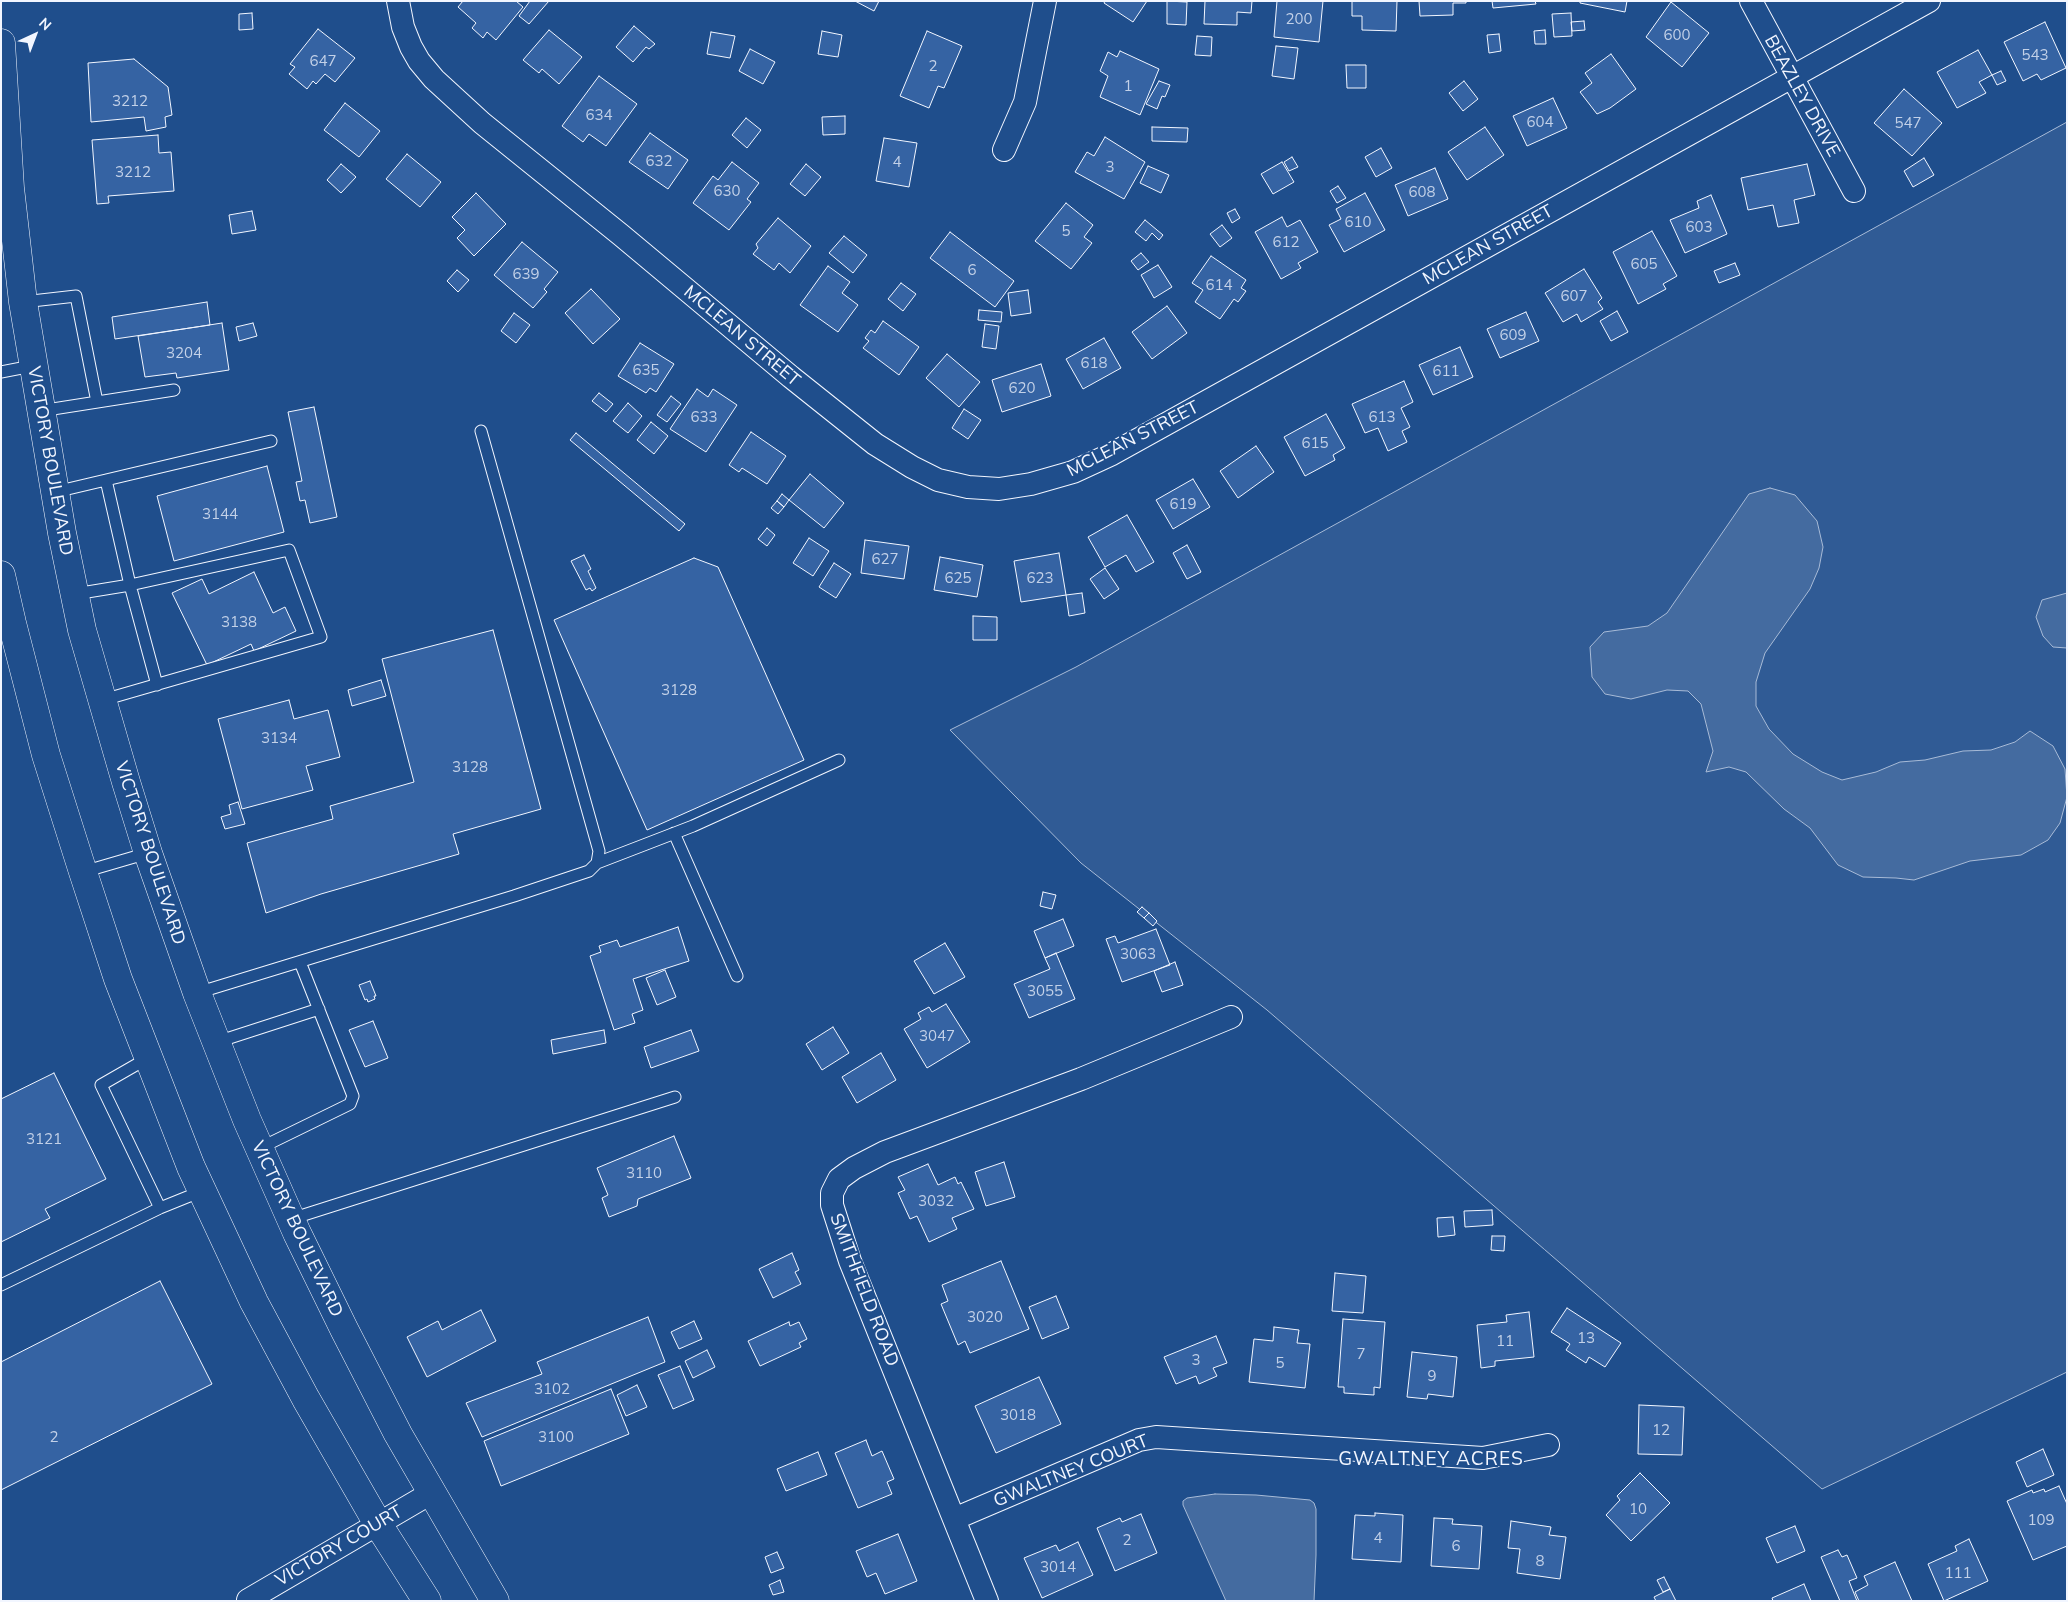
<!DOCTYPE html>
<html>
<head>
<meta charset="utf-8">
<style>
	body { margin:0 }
	#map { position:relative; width:2068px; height:1602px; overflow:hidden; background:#1f4e8c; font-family:Mulish,sans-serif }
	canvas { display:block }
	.frame { position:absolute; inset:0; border:2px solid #f2f6ff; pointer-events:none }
	.north { position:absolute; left:10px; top:10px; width:50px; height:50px; -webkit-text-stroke:4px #1f4e8c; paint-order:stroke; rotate:43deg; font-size:14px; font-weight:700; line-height:20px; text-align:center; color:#f2f6ff }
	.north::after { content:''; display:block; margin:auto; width:18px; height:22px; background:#f2f6ff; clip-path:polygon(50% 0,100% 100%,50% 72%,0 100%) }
</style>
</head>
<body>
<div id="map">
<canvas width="2068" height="1602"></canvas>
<div class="frame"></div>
<div class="north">N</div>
</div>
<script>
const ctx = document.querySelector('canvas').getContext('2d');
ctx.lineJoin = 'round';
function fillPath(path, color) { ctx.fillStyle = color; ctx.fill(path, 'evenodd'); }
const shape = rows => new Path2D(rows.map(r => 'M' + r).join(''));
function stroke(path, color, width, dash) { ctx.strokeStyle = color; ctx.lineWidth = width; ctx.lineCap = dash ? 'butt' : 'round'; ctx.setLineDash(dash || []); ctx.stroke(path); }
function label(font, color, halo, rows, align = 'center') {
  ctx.font = font + ' Mulish,sans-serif'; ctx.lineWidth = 4; ctx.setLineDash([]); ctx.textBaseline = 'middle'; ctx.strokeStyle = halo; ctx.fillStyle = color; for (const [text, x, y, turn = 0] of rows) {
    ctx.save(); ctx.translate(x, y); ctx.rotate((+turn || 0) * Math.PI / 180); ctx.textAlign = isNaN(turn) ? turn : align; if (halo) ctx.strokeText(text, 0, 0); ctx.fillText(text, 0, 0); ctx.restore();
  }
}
const built = shape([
	[2067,122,2067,1372,1822,1489,1267,1010,1081,863,950,730,1076,667,2067,122]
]);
fillPath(built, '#305b95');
stroke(built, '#a8bbd7', 1);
const water = shape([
	[1770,488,1795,495,1817,521,1823,547,1819,568,1810,589,1765,653,1756,682,1756,706,1769,729,1793,754,1822,772,1842,780,1876,772,1900,762,1925,760,1963,751,1991,750,2015,742,2030,731,2053,746,2065,769,2067,797,2060,823,2048,840,2021,855,1970,861,1914,880,1896,878,1863,877,1838,865,1810,828,1784,809,1746,772,1729,767,1706,772,1713,751,1701,704,1688,691,1667,690,1631,699,1605,694,1592,677,1590,647,1604,632,1648,626,1667,613,1749,494,1770,488],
	[2067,593,2067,648,2053,647,2043,636,2036,617,2042,600,2067,593],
	[1215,1494,1256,1495,1310,1500,1314,1503,1316,1509,1316,1555,1314,1601,1226,1601,1183,1505,1183,1501,1187,1498,1215,1494]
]);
fillPath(water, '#446ba0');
stroke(water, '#a8bbd7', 1);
const building = shape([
	[463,1,516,1,523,7,496,40,487,32,483,38,472,28,476,23,458,7,463,1],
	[530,1,549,1,529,24,519,16,530,1],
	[855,1,879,1,874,11,855,1],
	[1105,1,1147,1,1133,22,1104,3,1105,1],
	[1167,1,1187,2,1186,25,1167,24,1167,1],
	[1205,1,1252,1,1251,13,1237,12,1237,25,1204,24,1205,1],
	[1277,1,1323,1,1319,42,1274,37,1277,1],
	[1352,1,1397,1,1396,31,1362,30,1362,16,1352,16,1352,1],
	[1419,1,1466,1,1466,3,1453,3,1453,15,1420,16,1419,1],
	[1492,1,1535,1,1536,4,1493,8,1492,1],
	[1580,1,1627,1,1625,12,1580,3,1580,1],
	[1671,2,1709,33,1682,67,1646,37,1671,2],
	[252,13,253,29,239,30,239,14,252,13],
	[1571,13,1572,36,1554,37,1552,14,1571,13],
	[1584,21,1585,30,1572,31,1571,22,1584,21],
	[2045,22,2066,68,2041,80,2037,74,2023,81,2004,42,2045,22],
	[634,26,655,44,649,49,646,47,633,62,616,47,634,26],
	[318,29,355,58,335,82,325,74,316,84,313,81,307,89,289,74,295,67,290,64,318,29],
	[549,30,582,57,559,84,542,69,539,73,523,60,549,30],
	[1545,30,1546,44,1535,44,1534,31,1545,30],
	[822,31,842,35,838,57,818,54,822,31],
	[927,31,962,46,944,88,938,86,929,108,900,96,927,31],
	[711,32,735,36,730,58,707,54,711,32],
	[1499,34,1501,51,1489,53,1487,35,1499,34],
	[1197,36,1212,37,1211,56,1195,55,1197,36],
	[1276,46,1298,48,1294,79,1272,76,1276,46],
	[750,49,775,62,763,84,739,71,750,49],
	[1978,50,1992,75,1979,82,1986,93,1957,108,1937,72,1978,50],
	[1120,51,1159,69,1140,115,1100,97,1108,76,1100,71,1108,52,1117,57,1120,51],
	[1611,54,1636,89,1610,108,1597,114,1580,92,1592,83,1585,73,1611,54],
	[134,59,168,87,172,115,165,117,166,127,146,131,144,117,91,122,88,63,134,59],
	[1346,65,1366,65,1366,88,1347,88,1346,65],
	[2001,71,2006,81,1997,85,1992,75,2001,71],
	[599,76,637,104,606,146,589,134,583,142,562,126,599,76],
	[1159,81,1170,85,1165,97,1162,96,1157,109,1146,104,1159,81],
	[1464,81,1478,99,1463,111,1449,93,1464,81],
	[1904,89,1942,123,1912,156,1874,123,1904,89],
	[1553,98,1567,128,1527,146,1513,116,1553,98],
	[345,103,380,131,359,157,324,130,345,103],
	[845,116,845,134,823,135,822,117,845,116],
	[746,118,761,130,747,148,732,135,746,118],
	[1152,127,1188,128,1187,142,1152,141,1152,127],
	[1485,127,1504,155,1467,180,1448,152,1485,127],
	[650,133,688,160,668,189,629,162,650,133],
	[158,135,159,153,171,152,174,191,108,196,109,203,97,204,92,140,158,135],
	[1105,137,1145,162,1124,199,1075,172,1087,152,1094,156,1105,137],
	[884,138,917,143,909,187,876,181,884,138],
	[1381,148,1392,168,1376,177,1365,157,1381,148],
	[407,154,441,182,420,207,386,179,407,154],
	[1292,157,1298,167,1289,171,1284,162,1292,157],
	[1924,158,1934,175,1913,187,1904,171,1924,158],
	[732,162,759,183,747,199,751,202,729,230,693,203,713,176,718,180,732,162],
	[1282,162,1294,182,1273,194,1261,174,1282,162],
	[341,164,356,177,341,193,327,180,341,164],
	[806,164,821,177,805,196,790,184,806,164],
	[1807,164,1815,195,1794,200,1799,223,1778,227,1773,205,1748,210,1741,178,1807,164],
	[1148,166,1169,175,1161,193,1140,183,1148,166],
	[1435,168,1448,199,1408,216,1395,185,1435,168],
	[1338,186,1346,198,1337,203,1330,191,1338,186],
	[476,193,506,224,474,256,457,238,465,230,452,217,476,193],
	[1365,193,1385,230,1344,252,1329,225,1341,219,1336,209,1365,193],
	[1711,195,1727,234,1685,253,1670,220,1699,208,1697,201,1711,195],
	[1066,203,1093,225,1084,237,1092,243,1071,269,1035,241,1066,203],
	[1235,209,1240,218,1232,223,1227,213,1235,209],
	[252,211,256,230,232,234,229,215,252,211],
	[1282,217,1287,227,1300,220,1318,252,1298,263,1301,268,1281,279,1255,232,1282,217],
	[778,218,811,246,790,273,779,263,774,270,753,254,758,248,756,244,778,218],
	[1145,220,1163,235,1159,240,1152,233,1146,241,1135,232,1145,220],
	[1222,225,1232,238,1220,247,1210,234,1222,225],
	[1652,231,1677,276,1663,284,1666,289,1638,304,1613,252,1652,231],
	[950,232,1014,281,995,307,930,258,950,232],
	[844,236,867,255,853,273,829,253,844,236],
	[522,242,558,272,544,289,547,292,533,308,494,275,522,242],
	[1141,253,1149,262,1138,270,1131,261,1141,253],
	[1211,256,1246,280,1241,288,1246,291,1238,302,1234,299,1220,319,1195,302,1203,290,1192,283,1211,256],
	[1735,263,1740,275,1719,283,1714,271,1735,263],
	[1158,265,1172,287,1154,298,1141,275,1158,265],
	[828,266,850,282,842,293,858,305,838,332,800,305,828,266],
	[1584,269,1602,298,1598,302,1603,309,1581,322,1577,314,1563,322,1545,293,1584,269],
	[457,270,469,280,458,292,447,281,457,270],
	[901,283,916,294,903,311,888,299,901,283],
	[591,289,620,319,593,344,565,313,591,289],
	[1028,290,1031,313,1011,316,1008,293,1028,290],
	[207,302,210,325,115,339,112,317,207,302],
	[1167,306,1187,333,1152,359,1132,332,1167,306],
	[979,310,1002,312,1001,322,978,320,979,310],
	[1617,311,1628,332,1611,341,1600,321,1617,311],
	[1526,312,1539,341,1500,358,1487,329,1526,312],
	[514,313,530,325,516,343,501,331,514,313],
	[883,321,919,347,899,375,863,348,869,341,865,338,871,330,875,333,883,321],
	[222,323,229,370,177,378,176,373,145,377,138,336,222,323],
	[253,323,257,336,239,341,236,327,253,323],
	[985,324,999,326,996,349,982,347,985,324],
	[1104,338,1121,368,1083,389,1066,359,1104,338],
	[640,343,674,364,656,392,650,388,646,393,618,376,640,343],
	[1460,347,1473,377,1433,395,1419,365,1460,347],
	[947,354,980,382,959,407,926,378,947,354],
	[1041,364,1051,396,1002,412,992,380,1041,364],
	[1404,381,1413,402,1401,408,1410,427,1402,431,1407,442,1388,451,1378,428,1365,433,1352,404,1404,381],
	[697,389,708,397,713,389,737,405,706,452,670,429,697,389],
	[599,393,613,404,606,412,592,401,599,393],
	[671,396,681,404,667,422,657,415,671,396],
	[628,403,642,416,628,433,613,421,628,403],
	[314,407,337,517,310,523,305,500,300,501,296,482,302,481,288,412,314,407],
	[964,409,981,420,968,439,952,428,964,409],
	[1326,414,1345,448,1333,455,1335,460,1305,476,1284,437,1326,414],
	[651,422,668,436,654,454,637,440,651,422],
	[751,432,786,456,767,484,742,468,739,472,729,465,751,432],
	[576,433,685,524,679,531,570,440,576,433],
	[1256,446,1274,472,1238,498,1220,471,1256,446],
	[267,466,284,532,174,561,157,496,267,466],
	[810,474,844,503,824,528,789,500,810,474],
	[1193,479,1210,507,1173,529,1156,500,1193,479],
	[782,494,789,500,784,507,777,501,782,494],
	[777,501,784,507,778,514,771,508,777,501],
	[1127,515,1154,562,1136,572,1126,555,1105,567,1088,537,1127,515],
	[767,528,775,535,767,546,758,539,767,528],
	[809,538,829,551,813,576,793,563,809,538],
	[865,540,909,546,904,579,861,573,865,540],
	[1187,545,1201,572,1187,579,1173,553,1187,545],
	[1059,553,1066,595,1021,602,1014,561,1059,553],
	[584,555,591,569,588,571,596,588,592,591,590,588,586,590,571,561,584,555],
	[940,557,983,565,977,597,934,590,940,557],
	[694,558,718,567,804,760,647,830,554,620,694,558],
	[834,563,851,574,836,598,819,587,834,563],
	[1105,568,1119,589,1104,599,1090,579,1105,568],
	[254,572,273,613,285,607,296,631,254,651,251,644,207,665,172,593,202,579,209,594,254,572],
	[1082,593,1085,613,1069,616,1066,595,1082,593],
	[973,616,997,617,997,640,973,640,973,616],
	[493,630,541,809,453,834,459,854,321,894,266,913,247,843,333,819,330,806,414,782,382,659,493,630],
	[381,680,386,696,352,706,348,690,381,680],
	[289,700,294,719,328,710,340,757,306,766,313,790,242,809,218,719,289,700],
	[238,802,245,824,225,829,221,817,231,814,229,805,238,802],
	[1043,892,1056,895,1052,909,1040,906,1043,892],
	[1142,907,1149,913,1144,918,1137,912,1142,907],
	[1149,913,1157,921,1153,926,1144,918,1149,913],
	[1063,919,1074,946,1045,958,1034,931,1063,919],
	[678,927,689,961,633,979,643,1010,632,1014,635,1023,614,1030,590,956,601,952,599,946,617,940,620,947,678,927],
	[1156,929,1170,965,1122,982,1106,939,1115,936,1118,943,1156,929],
	[945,943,965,977,934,994,914,961,945,943],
	[1056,953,1075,999,1029,1018,1014,984,1050,969,1045,958,1056,953],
	[1175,962,1183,985,1162,992,1154,971,1175,962],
	[665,970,676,997,657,1005,646,978,665,970],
	[370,981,376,996,374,996,375,999,368,1002,367,999,365,1000,359,985,370,981],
	[946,1004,970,1042,927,1068,904,1029,921,1019,918,1013,929,1007,932,1012,946,1004],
	[373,1021,388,1058,365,1067,349,1030,373,1021],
	[833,1027,849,1053,822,1070,806,1044,833,1027],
	[604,1030,606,1043,553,1054,551,1040,604,1030],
	[691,1030,699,1051,651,1068,644,1047,691,1030],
	[881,1053,896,1080,857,1103,842,1077,881,1053],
	[54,1073,106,1179,45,1209,50,1218,1,1242,1,1099,54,1073],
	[674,1136,691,1178,638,1199,637,1206,609,1217,602,1198,608,1195,597,1168,674,1136],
	[1004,1162,1015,1197,986,1206,975,1172,1004,1162],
	[928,1164,938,1185,955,1177,958,1184,961,1182,974,1209,952,1218,957,1229,929,1242,917,1216,910,1219,898,1193,905,1190,898,1177,928,1164],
	[1492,1210,1493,1225,1465,1227,1464,1211,1492,1210],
	[1453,1217,1455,1235,1438,1237,1437,1218,1453,1217],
	[1492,1236,1505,1236,1504,1251,1491,1250,1492,1236],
	[792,1253,799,1270,795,1272,801,1284,773,1298,759,1269,792,1253],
	[1001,1261,1029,1329,970,1353,965,1341,958,1345,941,1304,948,1301,942,1285,1001,1261],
	[1335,1273,1366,1276,1363,1313,1332,1311,1335,1273],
	[160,1281,212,1384,1,1490,1,1362,160,1281],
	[1056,1296,1069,1328,1042,1339,1029,1307,1056,1296],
	[1567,1308,1621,1343,1605,1367,1589,1357,1586,1363,1566,1350,1570,1344,1551,1332,1567,1308],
	[481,1310,496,1341,427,1377,407,1337,438,1321,442,1330,481,1310],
	[1529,1312,1534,1357,1495,1361,1495,1366,1481,1368,1477,1325,1507,1322,1506,1315,1529,1312],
	[648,1317,665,1362,482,1437,466,1403,542,1374,537,1362,648,1317],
	[1343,1319,1385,1322,1380,1388,1374,1387,1374,1395,1344,1393,1344,1387,1338,1387,1343,1319],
	[694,1321,702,1339,679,1349,671,1332,694,1321],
	[789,1322,790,1326,799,1322,807,1339,799,1343,801,1347,760,1366,748,1341,789,1322],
	[1274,1327,1299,1330,1297,1343,1310,1344,1305,1388,1249,1382,1254,1339,1273,1341,1274,1327],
	[1216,1336,1227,1363,1213,1368,1217,1376,1199,1384,1196,1376,1176,1384,1164,1357,1216,1336],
	[707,1350,715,1367,693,1378,685,1361,707,1350],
	[1412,1352,1457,1357,1453,1397,1428,1394,1427,1399,1407,1397,1412,1352],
	[680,1366,694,1400,673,1409,658,1375,680,1366],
	[1039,1377,1061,1424,996,1453,975,1406,1039,1377],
	[637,1385,647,1407,626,1416,617,1395,637,1385],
	[611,1389,629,1434,501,1486,484,1441,611,1389],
	[1639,1405,1684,1407,1682,1455,1638,1454,1639,1405],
	[866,1440,872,1456,882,1451,894,1479,887,1482,892,1494,858,1508,835,1453,866,1440],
	[2043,1449,2054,1475,2027,1487,2016,1462,2043,1449],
	[818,1452,827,1475,786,1491,777,1469,818,1452],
	[1640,1473,1670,1503,1631,1541,1606,1515,1620,1500,1617,1496,1640,1473],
	[2059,1486,2067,1504,2067,1546,2033,1560,2007,1501,2032,1490,2033,1493,2044,1489,2045,1492,2059,1486],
	[1375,1513,1403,1515,1401,1562,1352,1559,1355,1515,1375,1516,1375,1513],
	[1141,1514,1157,1553,1115,1571,1097,1528,1120,1518,1122,1522,1141,1514],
	[1434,1518,1453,1519,1452,1524,1482,1526,1479,1569,1431,1566,1434,1518],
	[1511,1521,1551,1527,1549,1535,1566,1537,1560,1579,1517,1573,1520,1549,1508,1548,1511,1521],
	[1795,1526,1805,1551,1777,1563,1766,1538,1795,1526],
	[898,1534,917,1581,885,1594,876,1573,867,1577,856,1551,898,1534],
	[1969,1539,1988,1581,1944,1601,1928,1564,1957,1551,1955,1546,1969,1539],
	[1078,1542,1093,1575,1042,1598,1024,1558,1056,1545,1059,1551,1078,1542],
	[1838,1550,1842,1557,1847,1555,1857,1578,1849,1581,1857,1601,1840,1601,1821,1557,1838,1550],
	[777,1552,784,1568,771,1573,765,1557,777,1552],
	[1895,1562,1912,1601,1859,1601,1855,1592,1868,1585,1864,1576,1895,1562],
	[1664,1577,1670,1589,1663,1592,1657,1580,1664,1577],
	[780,1580,784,1592,773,1595,769,1585,780,1580],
	[1804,1584,1811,1601,1773,1601,1772,1598,1804,1584],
	[1670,1589,1676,1601,1656,1601,1654,1597,1670,1589]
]);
fillPath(building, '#3563a3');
stroke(building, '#f2f6ff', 1);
const service = shape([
	[23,302,76,296,97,402],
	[1,372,32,366],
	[40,411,174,390],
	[55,492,106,480],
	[75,594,130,585,289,550,321,637,103,700],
	[157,685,130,585,106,480,271,441],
	[674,833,737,976],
	[597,863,693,826,839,760],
	[83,872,148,853],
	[197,993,514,896,589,871,597,863,599,851,481,431],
	[217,1042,319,1009],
	[148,1058,101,1085,160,1208,202,1191],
	[260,1148,350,1104,353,1096,300,962],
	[291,1219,675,1097],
	[1,1285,160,1208]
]);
const minor = shape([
	[398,1,403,27,411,47,419,61,434,79,482,123,621,235,791,377,875,444,912,467,938,480,968,487,999,489,1031,484,1073,472,1112,454,1929,1],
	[1751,1,1854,191],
	[1004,150,1025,102,1045,1],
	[954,1519,1139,1440,1156,1437,1483,1458,1548,1445],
	[248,1600,431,1493],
	[987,1601,850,1261,832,1205,832,1193,839,1179,854,1168,885,1152,1081,1079,1231,1017]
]);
const secondary = shape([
	[1,43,10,188,23,302,62,533,82,630,126,782,148,853,197,993,247,1120,297,1233,344,1329,398,1434,495,1601],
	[1,575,12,623,46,755,83,872,118,979,191,1167,254,1302,306,1399,378,1524,427,1601]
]);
stroke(service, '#f2f6ff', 13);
stroke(minor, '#f2f6ff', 24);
stroke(secondary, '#f2f6ff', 29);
stroke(service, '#1f4e8c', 11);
stroke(minor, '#1f4e8c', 22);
stroke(secondary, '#1f4e8c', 28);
label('15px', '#c3d1e8', null, [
	["200",1299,19],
	["600",1677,35],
	["543",2035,55],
	["647",323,61],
	["2",933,66],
	["1",1128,86],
	["3212",130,101],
	["634",599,115],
	["604",1540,122],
	["547",1908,123],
	["632",659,161],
	["4",897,162],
	["3",1110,167],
	["3212",133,172],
	["630",727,191],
	["608",1422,192],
	["610",1358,222],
	["603",1699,227],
	["5",1066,231],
	["612",1286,242],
	["605",1644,264],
	["6",972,270],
	["639",526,274],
	["614",1219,285],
	["607",1574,296],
	["609",1513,335],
	["3204",184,353],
	["618",1094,363],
	["635",646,370],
	["611",1446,371],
	["620",1022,388],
	["633",704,417],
	["613",1382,417],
	["615",1315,443],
	["619",1183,504],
	["3144",220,514],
	["627",885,559],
	["625",958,578],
	["623",1040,578],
	["3138",239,622],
	["3128",679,690],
	["3134",279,738],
	["3128",470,767],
	["3063",1138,954],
	["3055",1045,991],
	["3047",937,1036],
	["3121",44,1139],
	["3110",644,1173],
	["3032",936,1201],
	["3020",985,1317],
	["13",1586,1338],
	["11",1505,1341],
	["7",1361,1354],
	["3",1196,1360],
	["5",1280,1363],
	["9",1432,1376],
	["3102",552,1389],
	["3018",1018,1415],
	["12",1661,1430],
	["2",54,1437],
	["3100",556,1437],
	["10",1638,1509],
	["109",2041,1520],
	["4",1378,1538],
	["2",1127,1540],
	["6",1456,1546],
	["8",1540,1561],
	["3014",1058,1567],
	["111",1958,1573]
]);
label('18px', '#f2f6ff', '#1f4e8c', [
	["BEAZLEY DRIVE",1802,96,61],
	["MCLEAN STREET",1488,245,-29],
	["MCLEAN STREET",742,336,40],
	["MCLEAN STREET",1133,439,-27],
	["VICTORY BOULEVARD",50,461,80],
	["VICTORY BOULEVARD",150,853,72],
	["VICTORY BOULEVARD",297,1229,65],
	["SMITHFIELD ROAD",864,1290,69],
	["GWALTNEY COURT",1071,1471,-22],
	["VICTORY COURT",339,1546,-30]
]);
ctx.letterSpacing = '1px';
label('19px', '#f2f6ff', '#1f4e8c', [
	["GWALTNEY ACRES",1431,1459]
]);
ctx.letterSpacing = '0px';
</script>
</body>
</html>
